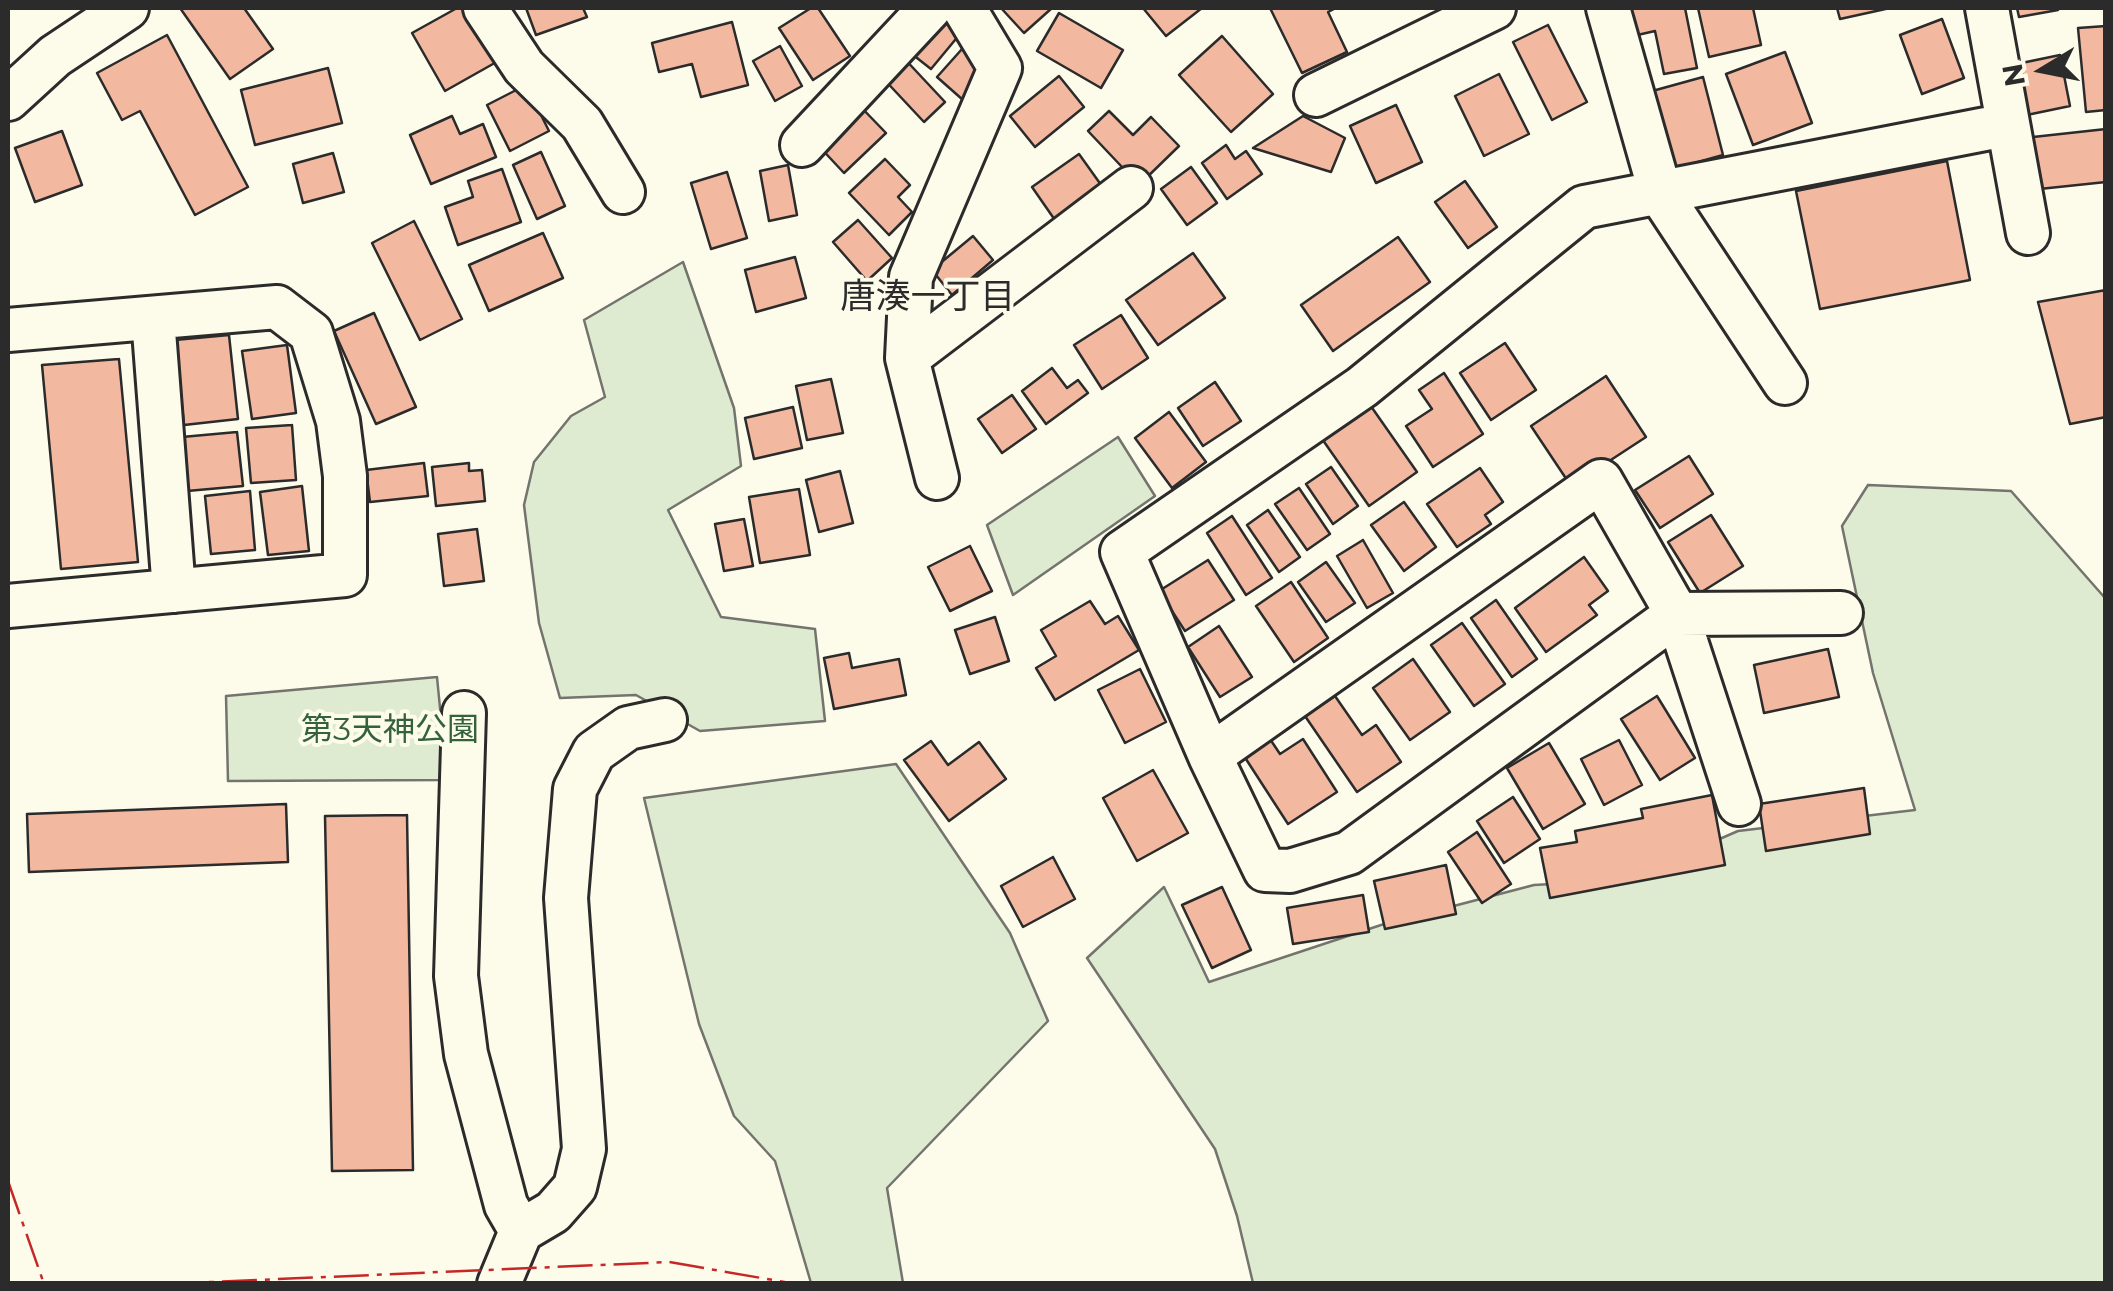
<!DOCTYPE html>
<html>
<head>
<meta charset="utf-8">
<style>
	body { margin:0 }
	#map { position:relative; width:2113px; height:1291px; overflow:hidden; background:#fdfbea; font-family:Montserrat,sans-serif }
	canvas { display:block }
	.frame { position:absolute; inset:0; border:10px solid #2b2b2b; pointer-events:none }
	.north { position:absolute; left:1993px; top:20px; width:100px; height:100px; -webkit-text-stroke:8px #fdfbea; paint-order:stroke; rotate:260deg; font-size:28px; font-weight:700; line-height:40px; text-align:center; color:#2b2b2b }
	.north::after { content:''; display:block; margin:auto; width:35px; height:45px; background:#2b2b2b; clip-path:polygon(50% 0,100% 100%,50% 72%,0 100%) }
</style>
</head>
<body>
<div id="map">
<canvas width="2113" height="1291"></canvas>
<div class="frame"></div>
<div class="north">N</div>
</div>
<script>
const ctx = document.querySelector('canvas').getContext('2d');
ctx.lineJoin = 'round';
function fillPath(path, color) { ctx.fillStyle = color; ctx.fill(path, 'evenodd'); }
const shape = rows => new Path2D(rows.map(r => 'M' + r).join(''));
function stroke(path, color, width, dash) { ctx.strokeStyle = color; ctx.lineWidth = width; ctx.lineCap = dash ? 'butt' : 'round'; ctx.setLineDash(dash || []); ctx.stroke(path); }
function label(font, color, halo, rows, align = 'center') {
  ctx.font = font + ' Montserrat,"Noto Sans JP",sans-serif'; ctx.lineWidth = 8; ctx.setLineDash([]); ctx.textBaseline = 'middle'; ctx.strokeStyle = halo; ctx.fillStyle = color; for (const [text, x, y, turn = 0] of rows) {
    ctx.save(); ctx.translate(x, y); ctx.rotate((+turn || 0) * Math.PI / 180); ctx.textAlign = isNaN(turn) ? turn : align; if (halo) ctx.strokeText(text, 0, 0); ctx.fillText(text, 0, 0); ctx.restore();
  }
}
const green = shape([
	[683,262,734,408,741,466,668,510,721,617,815,629,825,721,700,731,636,695,560,698,539,623,524,505,534,462,571,416,605,397,584,320,683,262],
	[1118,437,1155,496,1013,595,987,525,1118,437],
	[1868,485,2011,491,2105,598,2105,1283,1253,1283,1237,1216,1215,1149,1087,958,1164,887,1209,982,1381,925,1534,885,1625,880,1738,831,1915,810,1873,673,1842,526,1868,485],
	[437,677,447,780,228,781,226,696,437,677],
	[896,764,1010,933,1048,1021,887,1188,903,1283,811,1283,775,1161,734,1116,699,1024,644,798,896,764]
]);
fillPath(green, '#deebd1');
stroke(green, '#74746e', 2.5);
const building = shape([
	[180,8,244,8,273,49,230,79,180,8],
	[457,8,470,8,500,60,445,91,412,33,457,8],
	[526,8,583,8,587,17,536,35,526,8],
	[811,8,818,8,850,56,813,80,779,28,811,8],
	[1001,8,1052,8,1024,33,1001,8],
	[1143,8,1202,8,1166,36,1143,8],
	[1270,8,1336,8,1328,12,1347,52,1302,73,1270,8],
	[1627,8,1685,8,1697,68,1664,74,1655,31,1633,36,1627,8],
	[1698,8,1753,8,1761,45,1709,57,1698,8],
	[1837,8,1890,8,1840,19,1837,8],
	[2017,8,2057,8,2058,10,2019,17,2017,8],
	[933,12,960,34,931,69,903,47,933,12],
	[1059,13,1123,50,1101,88,1037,51,1059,13],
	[1942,19,1964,78,1922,94,1900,35,1942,19],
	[732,22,748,85,701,97,692,64,659,72,652,43,732,22],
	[1548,25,1587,102,1552,120,1513,42,1548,25],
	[2106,26,2106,110,2086,112,2078,28,2106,26],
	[167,35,248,187,195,215,140,111,122,120,97,73,167,35],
	[1222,36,1273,94,1231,132,1179,75,1222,36],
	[780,46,802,86,775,101,753,61,780,46],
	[962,49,988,72,963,100,937,77,962,49],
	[1785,52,1812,123,1753,145,1726,74,1785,52],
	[901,55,945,102,924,122,880,75,901,55],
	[2060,55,2070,106,2022,116,2012,65,2060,55],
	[328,68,342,123,255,145,241,90,328,68],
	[1499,74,1529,134,1484,156,1455,96,1499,74],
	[1059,76,1084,107,1035,147,1010,116,1059,76],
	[1703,77,1723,155,1666,171,1645,93,1703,77],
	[526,85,549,131,510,151,487,105,526,85],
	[857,103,886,133,844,173,816,143,857,103],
	[1396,105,1422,162,1376,183,1350,126,1396,105],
	[1109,111,1133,135,1151,117,1179,146,1139,185,1088,131,1109,111],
	[452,116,460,134,483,124,496,157,431,184,410,135,452,116],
	[1303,116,1345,138,1331,172,1253,148,1303,116],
	[2106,129,2106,182,2030,190,2024,138,2106,129],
	[62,131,82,185,35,202,15,148,62,131],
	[1226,145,1235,159,1246,151,1262,174,1227,199,1202,163,1226,145],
	[541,152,565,206,537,219,513,165,541,152],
	[333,153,344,192,303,203,293,164,333,153],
	[1079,154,1104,189,1057,223,1032,187,1079,154],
	[885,159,910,185,898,197,912,212,889,235,849,193,885,159],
	[1947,161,1970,280,1820,309,1796,191,1947,161],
	[788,165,797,215,769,221,760,171,788,165],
	[1191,167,1217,203,1187,225,1161,189,1191,167],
	[502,169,521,222,458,245,445,207,473,197,468,181,502,169],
	[727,172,747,238,711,249,691,183,727,172],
	[1465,181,1497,227,1468,248,1435,202,1465,181],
	[858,220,892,258,867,281,833,242,858,220],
	[414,221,462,319,420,340,372,243,414,221],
	[543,233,563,278,489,311,469,265,543,233],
	[973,236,993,260,952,295,932,270,973,236],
	[1398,237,1430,282,1333,351,1301,305,1398,237],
	[1193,253,1225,298,1158,345,1126,300,1193,253],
	[795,257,806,298,756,312,745,270,795,257],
	[2106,290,2106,417,2070,424,2038,302,2106,290],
	[374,313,416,407,376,424,334,331,374,313],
	[1121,315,1148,358,1102,389,1074,345,1121,315],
	[229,335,238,419,184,425,175,340,229,335],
	[1505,343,1536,390,1491,420,1460,373,1505,343],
	[287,345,296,413,252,419,242,351,287,345],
	[119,359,138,562,61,569,42,365,119,359],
	[1052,368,1067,388,1078,380,1088,393,1046,424,1022,391,1052,368],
	[1444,373,1483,434,1433,467,1406,426,1432,409,1419,390,1444,373],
	[1606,376,1646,437,1571,486,1531,426,1606,376],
	[831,379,843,433,807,440,796,386,831,379],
	[1215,382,1241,421,1203,446,1178,408,1215,382],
	[1012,395,1036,429,1002,453,978,419,1012,395],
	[1368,402,1417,472,1369,506,1320,436,1368,402],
	[793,407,802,448,754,459,745,418,793,407],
	[1169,412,1206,462,1172,488,1135,438,1169,412],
	[292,425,296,480,251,483,246,428,292,425],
	[237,432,243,486,187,491,182,437,237,432],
	[1689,456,1713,494,1660,528,1635,490,1689,456],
	[424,463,428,496,370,502,366,470,424,463],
	[469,463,469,471,482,470,485,501,436,506,432,467,469,463],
	[1331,467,1358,506,1333,524,1306,484,1331,467],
	[1480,468,1503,502,1485,515,1491,524,1457,547,1427,504,1480,468],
	[840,471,853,523,819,532,806,480,840,471],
	[302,486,309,551,268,555,260,492,302,486],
	[1299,488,1330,534,1307,550,1275,504,1299,488],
	[799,489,810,555,760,563,749,497,799,489],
	[250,491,255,550,211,554,205,496,250,491],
	[1404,502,1436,547,1404,571,1371,525,1404,502],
	[1268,510,1300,557,1279,572,1247,525,1268,510],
	[1711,515,1743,566,1700,593,1668,542,1711,515],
	[1232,516,1272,578,1246,595,1207,533,1232,516],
	[744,519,753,566,724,571,715,524,744,519],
	[477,529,484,581,444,586,438,534,477,529],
	[1363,540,1393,593,1367,608,1337,556,1363,540],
	[970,546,992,591,950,611,928,567,970,546],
	[1584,557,1608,591,1589,605,1597,615,1546,652,1515,608,1584,557],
	[1208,560,1234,600,1185,631,1159,591,1208,560],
	[1326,562,1355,603,1326,622,1298,582,1326,562],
	[1291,582,1328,638,1294,662,1256,606,1291,582],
	[1496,600,1537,659,1512,677,1471,618,1496,600],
	[1090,601,1105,624,1118,616,1139,650,1055,700,1036,668,1056,656,1041,630,1090,601],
	[995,617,1009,661,970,674,955,630,995,617],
	[1462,623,1505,684,1474,706,1431,645,1462,623],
	[1219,626,1252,677,1220,697,1188,647,1219,626],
	[1828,649,1839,697,1764,713,1754,665,1828,649],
	[849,653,852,668,899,659,906,695,834,709,824,658,849,653],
	[1413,659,1450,712,1410,740,1373,688,1413,659],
	[1140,669,1166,722,1125,743,1098,690,1140,669],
	[1335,696,1362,735,1376,725,1401,762,1357,792,1305,716,1335,696],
	[1657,696,1695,758,1660,780,1621,719,1657,696],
	[1270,739,1280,754,1303,739,1337,792,1288,824,1244,756,1270,739],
	[1619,740,1642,785,1604,805,1581,759,1619,740],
	[931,741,948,765,979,742,1006,779,949,821,904,760,931,741],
	[1549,743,1585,804,1543,829,1507,768,1549,743],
	[1153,770,1188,833,1137,861,1103,798,1153,770],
	[1864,788,1870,834,1766,851,1759,804,1864,788],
	[1712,795,1725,865,1550,898,1540,848,1577,842,1575,831,1643,818,1641,809,1712,795],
	[1513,797,1540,839,1504,863,1477,821,1513,797],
	[286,804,288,862,29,872,27,814,286,804],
	[407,815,413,1170,332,1171,325,816,407,815],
	[1477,832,1511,884,1482,903,1448,852,1477,832],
	[1053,857,1075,899,1023,927,1001,886,1053,857],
	[1446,865,1456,914,1385,929,1374,881,1446,865],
	[1222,887,1251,950,1212,968,1182,905,1222,887],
	[1363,895,1369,932,1293,944,1287,908,1363,895]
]);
fillPath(building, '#f2b8a0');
stroke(building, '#2b2b2b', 2.5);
const minor = shape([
	[485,8,524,67,582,124,623,192],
	[1608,8,1661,195,1785,383],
	[1987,8,2028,233],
	[1316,95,1494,8],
	[8,99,55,56,127,8],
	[802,145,930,8],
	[153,318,174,591],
	[8,330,277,307,311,333,338,421,345,476,345,575,8,606],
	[907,358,1131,188],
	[937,478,907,358,911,277,1000,68,964,8],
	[1841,613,1677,614,1349,853,1290,871,1265,870,1210,756,1122,552,1362,387,1584,207,2006,125],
	[464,713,456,976,466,1054,506,1205,521,1231],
	[1210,756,1601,481,1677,614,1739,804],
	[499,1284,521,1231,553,1212,575,1187,584,1149,566,898,575,789,594,752,628,728,665,720]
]);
stroke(minor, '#2b2b2b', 48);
stroke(minor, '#fdfbea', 42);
stroke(shape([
	[8,1181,44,1284],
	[166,1284,669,1262,796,1284]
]), '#c62828', 2.5, [35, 8, 5, 8]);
label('32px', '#34623c', '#fdfbea', [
	["第3天神公園",390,731]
]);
label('35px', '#2b2b2b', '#fdfbea', [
	["唐湊一丁目",928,298]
]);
</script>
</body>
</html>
